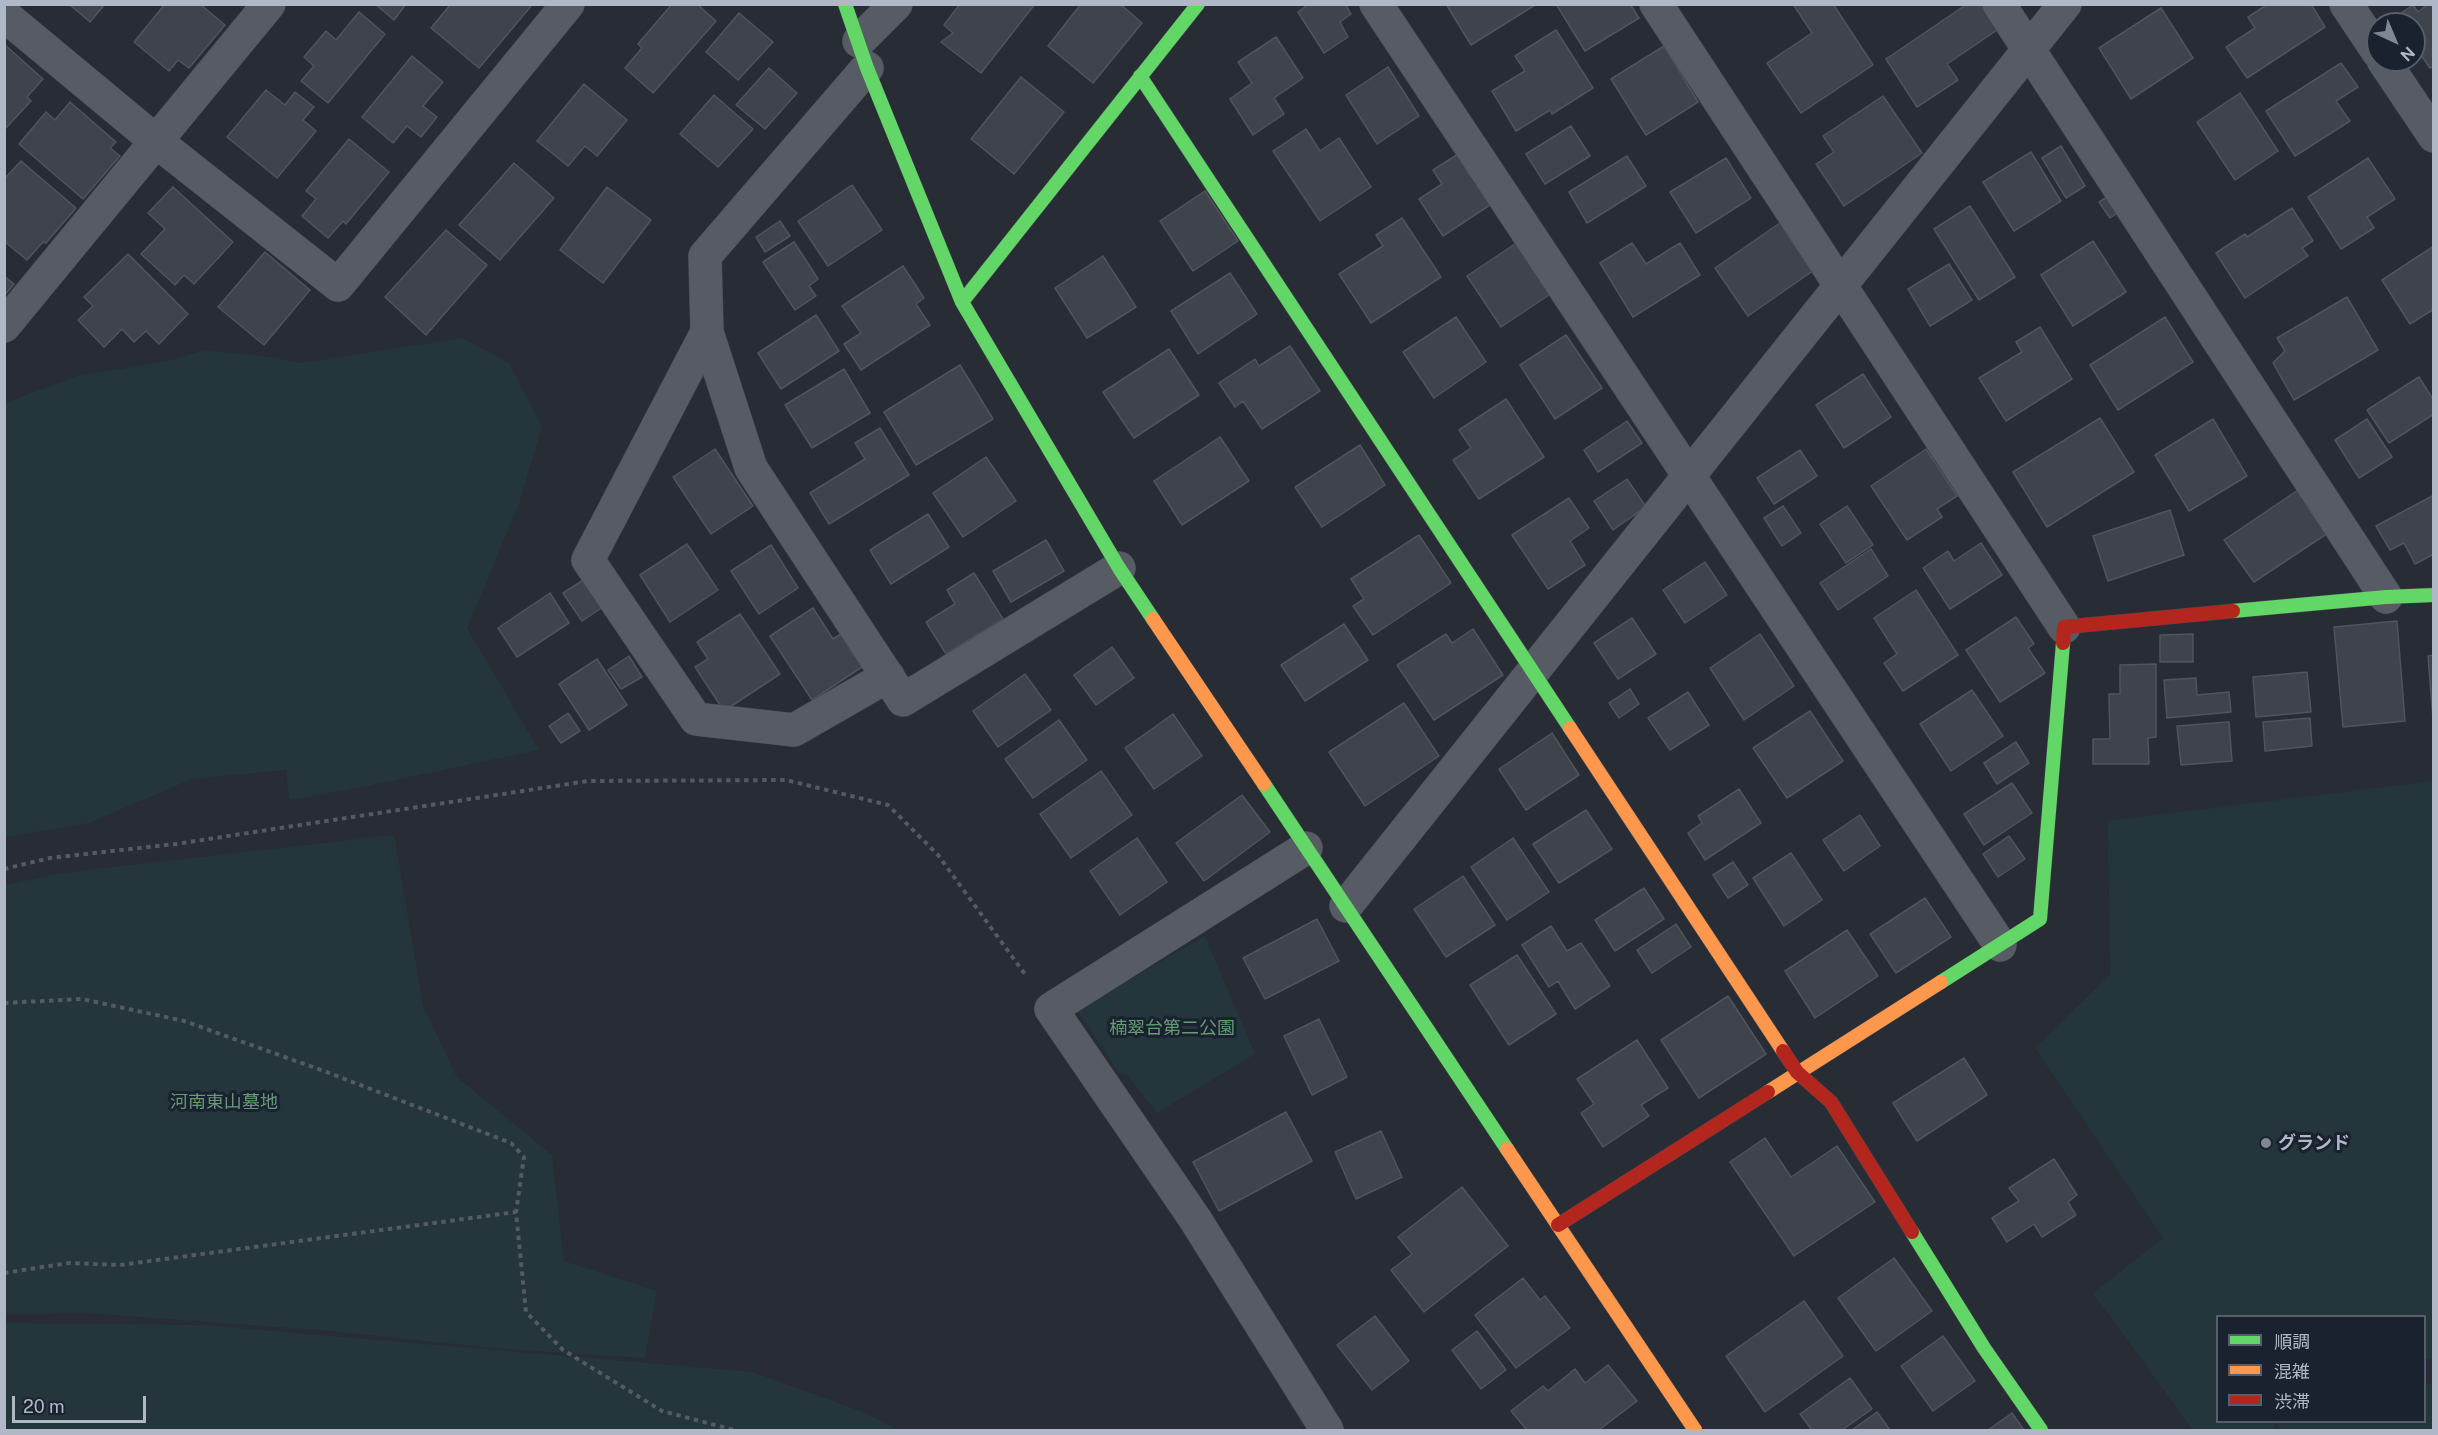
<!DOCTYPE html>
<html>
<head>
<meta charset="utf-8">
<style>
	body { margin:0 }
	#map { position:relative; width:2438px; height:1435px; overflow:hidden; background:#272c35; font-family:"Public Sans","Noto Sans JP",sans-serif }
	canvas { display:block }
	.frame { position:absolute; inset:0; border:6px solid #b0b8c7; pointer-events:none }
	.legend { position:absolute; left:2216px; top:1315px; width:210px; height:108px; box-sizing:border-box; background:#1a2230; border:2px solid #565e6c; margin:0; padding:8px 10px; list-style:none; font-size:18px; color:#b0b8c7 }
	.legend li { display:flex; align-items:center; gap:12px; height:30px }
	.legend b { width:30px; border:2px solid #565e6c }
	.north { position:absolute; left:2366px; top:12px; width:60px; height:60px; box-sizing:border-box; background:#1a2230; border:2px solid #565e6c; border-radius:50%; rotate:136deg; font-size:16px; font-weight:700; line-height:24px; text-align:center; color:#b0b8c7 }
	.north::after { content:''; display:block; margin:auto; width:21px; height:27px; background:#808794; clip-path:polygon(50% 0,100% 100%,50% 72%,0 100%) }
	.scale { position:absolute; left:12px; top:1396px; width:134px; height:27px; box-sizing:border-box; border:3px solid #b0b8c7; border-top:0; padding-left:8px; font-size:18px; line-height:21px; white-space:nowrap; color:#b0b8c7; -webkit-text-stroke:4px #1a2230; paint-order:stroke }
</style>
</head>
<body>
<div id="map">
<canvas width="2438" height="1435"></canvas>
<div class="frame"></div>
<ul class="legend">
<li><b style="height:8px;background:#63d668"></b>順調</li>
<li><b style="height:8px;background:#ff974d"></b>混雑</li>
<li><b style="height:8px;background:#b3261e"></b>渋滞</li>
</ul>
<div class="north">N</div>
<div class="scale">20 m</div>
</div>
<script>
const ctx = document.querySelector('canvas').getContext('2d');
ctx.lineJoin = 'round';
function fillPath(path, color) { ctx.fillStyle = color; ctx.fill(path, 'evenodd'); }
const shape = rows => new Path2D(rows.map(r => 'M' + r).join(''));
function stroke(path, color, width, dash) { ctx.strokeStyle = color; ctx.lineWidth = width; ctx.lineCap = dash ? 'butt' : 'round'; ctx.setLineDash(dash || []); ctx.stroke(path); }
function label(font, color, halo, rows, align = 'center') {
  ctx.font = font + ' "Public Sans","Noto Sans JP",sans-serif'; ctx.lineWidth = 6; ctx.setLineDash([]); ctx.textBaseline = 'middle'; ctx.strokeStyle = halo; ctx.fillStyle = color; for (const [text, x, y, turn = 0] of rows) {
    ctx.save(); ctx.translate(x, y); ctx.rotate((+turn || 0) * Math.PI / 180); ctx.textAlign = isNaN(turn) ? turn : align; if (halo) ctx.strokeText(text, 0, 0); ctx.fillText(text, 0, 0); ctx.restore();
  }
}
fillPath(shape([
	[463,338,509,363,542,426,519,504,467,628,539,750,347,790,289,800,286,770,192,779,89,823,5,837,5,403,77,376,164,362,205,350,271,357,301,363],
	[2433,781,2433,1359,2425,1360,2424,1316,2218,1316,2218,1422,2275,1422,2274,1430,2193,1430,2093,1293,2163,1238,2035,1048,2110,974,2108,821],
	[394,835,423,1005,457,1077,552,1155,564,1261,657,1291,645,1358,503,1349,331,1331,86,1313,5,1314,5,885,62,873],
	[1205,936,1255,1054,1157,1113,1127,1075,1119,1073,1077,1010],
	[5,1323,202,1325,753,1372,863,1412,899,1430,5,1430],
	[2433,1383,2433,1430,2278,1430,2279,1422,2424,1422,2425,1384]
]), '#24363b');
const building = shape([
	[69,4,105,4,90,22,69,4],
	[165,4,200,4,225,25,189,68,178,60,169,71,134,42,165,4],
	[375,4,406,4,394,20,375,4],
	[451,4,532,4,532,5,479,68,431,28,451,4],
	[672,4,697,4,716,21,653,93,625,68,642,48,638,44,672,4],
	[960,4,1035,4,981,73,941,42,953,33,944,25,960,4],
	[1081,4,1120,4,1142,23,1093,83,1048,46,1081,4],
	[1309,4,1345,4,1351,14,1340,22,1348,37,1324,53,1298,12,1309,4],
	[1446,4,1535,4,1535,5,1471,45,1446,4],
	[1556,4,1630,4,1639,18,1585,51,1556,4],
	[1793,4,1833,4,1873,65,1801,113,1767,63,1812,33,1793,4],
	[1967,4,1988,4,2003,26,1947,64,1958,80,1917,107,1886,59,1967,4],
	[2268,4,2311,4,2325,27,2247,78,2226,47,2255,28,2248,17,2268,4],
	[2428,4,2434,4,2434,66,2430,68,2414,45,2414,24,2401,24,2395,17,2413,5,2418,12,2428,4],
	[2161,8,2193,58,2131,99,2099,48,2161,8],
	[359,12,385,34,328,103,301,81,314,66,304,57,326,31,336,40,359,12],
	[739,13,773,42,738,80,706,52,739,13],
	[1556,30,1593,88,1552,114,1550,110,1516,131,1492,91,1525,71,1515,56,1556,30],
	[1276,37,1303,78,1274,98,1284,114,1253,135,1230,99,1252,83,1238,62,1276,37],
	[4,44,43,79,27,97,31,101,4,130,4,44],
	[1664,46,1698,102,1646,135,1611,79,1664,46],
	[412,56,443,82,423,106,437,117,421,137,407,126,393,143,362,117,412,56],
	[2341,63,2358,87,2336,101,2350,121,2295,156,2266,111,2341,63],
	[1388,67,1419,116,1377,144,1346,95,1388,67],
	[769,68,797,93,765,129,736,105,769,68],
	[1021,77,1064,112,1014,174,971,139,1021,77],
	[584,84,627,120,597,156,585,146,568,166,537,141,584,84],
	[266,90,285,105,295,92,314,107,303,120,316,131,277,178,227,137,266,90],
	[2240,93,2278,151,2235,180,2197,122,2240,93],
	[714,95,753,129,718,167,680,134,714,95],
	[1883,96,1922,153,1844,206,1816,164,1834,152,1823,136,1883,96],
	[70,102,116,142,110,148,120,156,83,199,19,144,46,112,55,120,70,102],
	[1571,126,1590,156,1545,184,1526,154,1571,126],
	[1306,129,1320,151,1339,138,1371,187,1320,221,1273,151,1306,129],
	[349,139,389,172,346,224,343,221,328,238,302,216,316,199,306,191,349,139],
	[2061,146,2085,186,2066,198,2042,158,2061,146],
	[1463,151,1496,201,1443,236,1419,199,1442,184,1433,170,1463,151],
	[2031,152,2061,201,2014,231,1983,182,2031,152],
	[1627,156,1646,186,1587,223,1569,192,1627,156],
	[1726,158,1751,198,1696,233,1670,192,1726,158],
	[2368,158,2395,199,2367,217,2374,228,2341,249,2308,197,2368,158],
	[21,161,76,208,46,243,43,242,27,260,4,241,4,179,21,161],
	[514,163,554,198,500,260,459,225,514,163],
	[852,185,882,230,828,266,798,221,852,185],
	[173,187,233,242,194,284,184,275,175,285,141,254,165,229,148,213,173,187],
	[607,187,651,220,603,283,560,250,607,187],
	[2118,190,2128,206,2110,218,2099,202,2118,190],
	[1205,191,1238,241,1193,271,1160,221,1205,191],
	[1970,206,2015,277,1979,300,1934,229,1970,206],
	[2292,208,2313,241,2302,248,2308,256,2245,298,2216,253,2245,234,2247,237,2292,208],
	[1402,218,1441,277,1371,323,1339,274,1383,246,1376,235,1402,218],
	[1787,218,1820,266,1748,316,1715,268,1787,218],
	[780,221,790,236,765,252,756,237,780,221],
	[446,230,487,265,426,335,385,297,446,230],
	[2093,241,2126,292,2073,326,2041,275,2093,241],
	[794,242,818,279,809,286,816,296,795,310,763,262,794,242],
	[1518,242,1552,293,1501,327,1467,276,1518,242],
	[1632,243,1646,264,1680,243,1700,275,1633,317,1600,263,1632,243],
	[2434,246,2434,309,2410,324,2382,280,2434,246],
	[265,252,310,290,264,345,218,307,265,252],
	[128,254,188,314,159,344,146,331,134,342,122,329,104,347,78,320,93,306,84,297,128,254],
	[1103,256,1136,307,1087,338,1055,288,1103,256],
	[1949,264,1972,300,1930,326,1908,289,1949,264],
	[903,266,924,298,916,304,930,325,861,370,844,344,861,333,842,306,903,266],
	[1230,273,1257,314,1198,354,1171,311,1230,273],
	[4,276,14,284,4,296,4,276],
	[2347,297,2378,350,2294,400,2273,363,2285,351,2277,338,2347,297],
	[816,315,839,351,781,389,758,353,816,315],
	[1456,317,1486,362,1434,398,1403,352,1456,317],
	[2165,317,2193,362,2118,410,2090,365,2165,317],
	[2040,327,2072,379,2006,421,1979,378,2022,352,2016,342,2040,327],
	[1566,335,1602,388,1555,419,1520,365,1566,335],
	[1290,346,1320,391,1262,429,1243,401,1235,407,1219,383,1255,359,1259,366,1290,346],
	[1169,349,1199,395,1134,438,1103,392,1169,349],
	[960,365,993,419,916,465,884,412,960,365],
	[844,369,870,413,812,448,785,405,844,369],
	[1863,374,1891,417,1844,448,1816,405,1863,374],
	[2419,377,2434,401,2434,414,2389,443,2367,410,2419,377],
	[1506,399,1544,457,1479,499,1453,460,1471,448,1459,430,1506,399],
	[2100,418,2134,472,2047,527,2013,472,2100,418],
	[2213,419,2247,476,2189,511,2155,455,2213,419],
	[2367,419,2392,457,2359,478,2335,440,2367,419],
	[1627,421,1642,443,1598,472,1584,450,1627,421],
	[880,428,909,475,829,524,810,493,865,459,855,443,880,428],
	[1220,437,1249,481,1182,525,1154,481,1220,437],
	[1360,445,1385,485,1322,527,1295,487,1360,445],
	[715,449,753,506,711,534,673,477,715,449],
	[1926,449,1957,496,1937,509,1942,517,1907,540,1871,486,1926,449],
	[1800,450,1817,476,1774,504,1757,478,1800,450],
	[986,457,1016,501,963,537,933,493,986,457],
	[1627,479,1646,507,1613,530,1594,501,1627,479],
	[2301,488,2331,531,2254,582,2224,540,2301,488],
	[2434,495,2434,554,2415,564,2404,543,2390,550,2376,526,2434,495],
	[1569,498,1589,528,1570,541,1585,565,1548,589,1512,535,1569,498],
	[1783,506,1801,533,1782,546,1764,518,1783,506],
	[1847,506,1873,545,1846,563,1820,524,1847,506],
	[2170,510,2184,555,2108,581,2093,536,2170,510],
	[928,514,949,547,891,584,870,550,928,514],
	[1419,535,1451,583,1373,635,1353,606,1364,599,1351,579,1419,535],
	[1046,540,1064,571,1011,602,993,571,1046,540],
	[1981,543,2002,575,1950,609,1923,568,1948,551,1954,561,1981,543],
	[687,544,718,590,670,622,640,575,687,544],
	[771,545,798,588,759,614,731,571,771,545],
	[1871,549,1888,576,1838,610,1820,583,1871,549],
	[1705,562,1727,595,1685,623,1663,590,1705,562],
	[974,573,1003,619,946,654,926,622,955,604,947,590,974,573],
	[585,579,603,607,582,621,563,593,585,579],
	[1916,590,1958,655,1903,691,1884,663,1897,654,1874,618,1916,590],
	[550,593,569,623,517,657,498,628,550,593],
	[813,608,833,639,841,634,862,667,812,700,770,636,813,608],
	[740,614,780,674,724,711,695,667,708,659,697,642,740,614],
	[2016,617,2034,644,2028,648,2045,673,2000,702,1966,650,2016,617],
	[1632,618,1656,654,1618,679,1594,643,1632,618],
	[2397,621,2405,721,2343,727,2334,627,2397,621],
	[1344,624,1368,660,1305,701,1281,665,1344,624],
	[1473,629,1503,675,1434,720,1397,665,1446,634,1452,643,1473,629],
	[1760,634,1794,686,1744,720,1710,668,1760,634],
	[2193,634,2193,662,2160,662,2160,635,2193,634],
	[1112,647,1134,678,1096,705,1074,675,1112,647],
	[2434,655,2434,718,2433,719,2428,656,2434,655],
	[629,656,642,677,621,689,608,670,629,656],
	[597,659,627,705,589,730,559,684,597,659],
	[2156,664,2156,737,2148,738,2149,764,2093,764,2093,739,2110,739,2109,694,2120,694,2120,665,2156,664],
	[2307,672,2311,712,2256,717,2253,677,2307,672],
	[1025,674,1051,710,998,747,973,711,1025,674],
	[2196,678,2197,695,2229,692,2231,712,2167,718,2164,680,2196,678],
	[1630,689,1639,704,1619,718,1609,703,1630,689],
	[1972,690,2003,736,1951,771,1920,724,1972,690],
	[1688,692,1709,725,1670,750,1648,718,1688,692],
	[1404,703,1439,756,1365,806,1329,752,1404,703],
	[1810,711,1843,761,1787,798,1753,748,1810,711],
	[568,713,580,731,561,743,549,726,568,713],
	[1173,714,1202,756,1154,789,1125,748,1173,714],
	[2310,718,2312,746,2265,751,2263,722,2310,718],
	[1059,720,1087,760,1033,798,1005,759,1059,720],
	[2229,722,2232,761,2181,765,2177,726,2229,722],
	[1552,733,1579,775,1526,810,1499,769,1552,733],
	[2016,742,2029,763,1997,784,1984,763,2016,742],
	[1101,771,1132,815,1071,858,1040,814,1101,771],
	[2012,783,2032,813,1984,845,1964,814,2012,783],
	[1739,789,1761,823,1705,860,1688,833,1702,823,1698,816,1739,789],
	[1242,795,1270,832,1204,881,1176,843,1242,795],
	[1586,810,1612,849,1559,883,1533,844,1586,810],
	[1860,815,1880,846,1844,871,1823,840,1860,815],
	[2009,836,2025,859,1998,877,1983,854,2009,836],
	[1137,838,1167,882,1120,915,1090,871,1137,838],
	[1513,838,1549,892,1507,920,1471,867,1513,838],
	[1791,853,1822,900,1784,926,1753,878,1791,853],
	[1733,862,1748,885,1728,898,1713,875,1733,862],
	[1463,876,1495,925,1446,957,1414,909,1463,876],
	[1644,888,1664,919,1615,951,1595,920,1644,888],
	[1925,898,1951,937,1896,973,1870,934,1925,898],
	[1317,919,1339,961,1265,999,1243,958,1317,919],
	[1676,924,1691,947,1652,973,1637,950,1676,924],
	[1551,926,1567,951,1581,943,1610,986,1575,1009,1558,981,1549,987,1522,945,1551,926],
	[1847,930,1878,976,1815,1018,1785,971,1847,930],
	[1517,955,1556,1014,1509,1045,1470,985,1517,955],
	[1728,996,1766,1054,1699,1098,1661,1040,1728,996],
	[1319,1019,1347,1077,1312,1095,1284,1036,1319,1019],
	[1637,1040,1668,1088,1641,1105,1649,1116,1603,1147,1581,1113,1594,1104,1577,1079,1637,1040],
	[1964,1058,1987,1095,1917,1141,1893,1103,1964,1058],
	[1286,1112,1312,1161,1219,1211,1193,1162,1286,1112],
	[1381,1131,1402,1177,1356,1199,1335,1152,1381,1131],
	[1765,1138,1791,1177,1837,1146,1875,1202,1794,1256,1730,1162,1765,1138],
	[2054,1159,2077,1195,2068,1202,2076,1215,2042,1237,2034,1224,2007,1242,1992,1218,2019,1201,2009,1188,2054,1159],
	[1462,1187,1508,1246,1424,1312,1391,1270,1412,1254,1398,1237,1462,1187],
	[1894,1258,1932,1311,1876,1351,1838,1298,1894,1258],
	[1523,1278,1540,1300,1545,1296,1570,1328,1516,1368,1475,1315,1523,1278],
	[1804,1301,1843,1356,1765,1412,1726,1356,1804,1301],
	[1375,1316,1409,1361,1372,1390,1337,1345,1375,1316],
	[1477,1331,1506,1370,1481,1389,1452,1350,1477,1331],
	[1943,1336,1975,1381,1933,1411,1901,1366,1943,1336],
	[1608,1365,1637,1401,1599,1430,1525,1430,1526,1429,1511,1411,1543,1386,1548,1391,1575,1369,1585,1383,1608,1365],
	[1850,1378,1872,1409,1842,1430,1812,1430,1800,1414,1850,1378],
	[1877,1412,1890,1430,1852,1430,1877,1412],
	[2012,1413,2024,1430,1988,1430,2012,1413]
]);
fillPath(building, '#3f434b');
stroke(building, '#4f545d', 1.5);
const street = shape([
	[1376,4,2000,945],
	[1656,4,2064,627],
	[1999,4,2386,597],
	[2346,4,2378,52],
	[4,15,157,142,338,285,568,4],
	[859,41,896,4],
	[2383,60,2434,136],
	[867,68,705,256,707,332,751,468,903,700,1119,568],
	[4,326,269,4],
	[707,332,588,560,696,719,794,730,888,676],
	[1306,848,1051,1009,1195,1219,1327,1430],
	[1346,906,2065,4]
]);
const fast = shape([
	[845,4,867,68,962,302,1119,568,1153,619],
	[1140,76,1570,728],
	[962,302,1198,4],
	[2233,611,2386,597,2434,595],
	[1264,784,1507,1149],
	[1941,982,2040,919,2063,643],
	[1912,1232,1984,1348,2041,1430]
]);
const slow = shape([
	[1153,619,1264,784],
	[1570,728,1783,1051],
	[1768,1092,1941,982],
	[1507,1149,1695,1430]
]);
const jam = shape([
	[2063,643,2064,627,2233,611],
	[1783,1051,1797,1072,1831,1102,1912,1232],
	[1558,1225,1768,1092]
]);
stroke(street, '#43474e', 34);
stroke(fast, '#43474e', 15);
stroke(slow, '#43474e', 15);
stroke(jam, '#43474e', 15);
stroke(shape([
	[4,869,50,858,176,844,588,781,786,780,888,805,938,855,1027,977],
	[4,1003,82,999,184,1021,324,1071,511,1143,524,1157,516,1212],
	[4,1273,69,1263,120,1265,516,1212,526,1312,563,1350,662,1411,734,1430]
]), '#545a61', 4, [4.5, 4.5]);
stroke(street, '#575b63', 33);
stroke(fast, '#63d668', 14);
stroke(slow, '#ff974d', 14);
stroke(jam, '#b3261e', 14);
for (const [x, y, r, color] of [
	[2266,1143,6,"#808794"]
]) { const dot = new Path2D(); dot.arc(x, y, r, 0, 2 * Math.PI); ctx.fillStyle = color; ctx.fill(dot); stroke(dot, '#1a2230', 2); }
label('18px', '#679975', '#1a2230', [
	["楠翠台第二公園",1172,1028],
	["河南東山墓地",224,1102]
]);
label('bold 18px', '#b0b8c7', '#1a2230', [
	["グランド",2278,1143]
], 'left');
</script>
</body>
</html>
